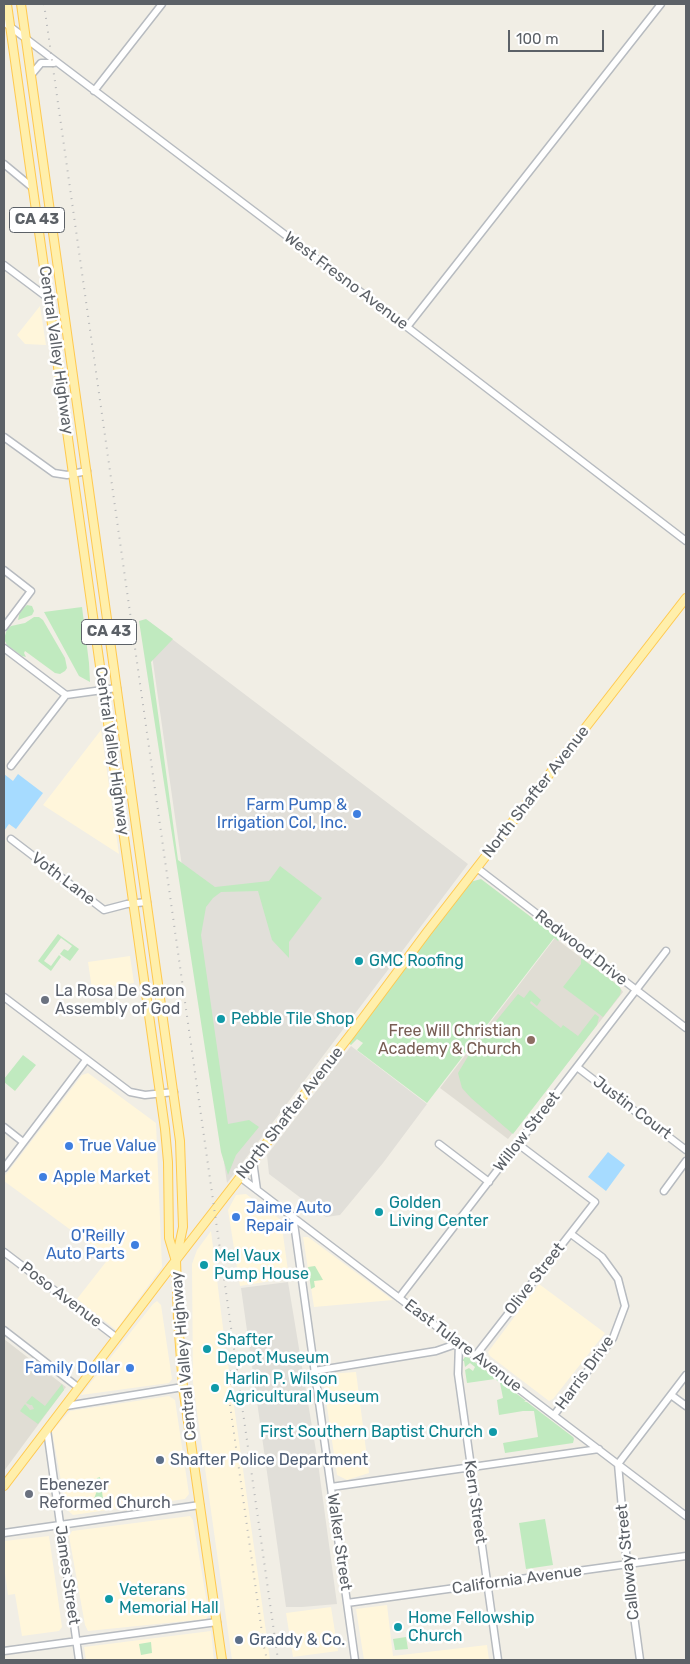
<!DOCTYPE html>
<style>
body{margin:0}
#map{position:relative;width:690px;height:1664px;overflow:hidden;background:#f1eee5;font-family:Rubik,sans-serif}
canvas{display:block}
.frame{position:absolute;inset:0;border:5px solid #5c6167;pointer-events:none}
.scale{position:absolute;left:508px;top:30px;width:96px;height:22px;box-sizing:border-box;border:2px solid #5c6167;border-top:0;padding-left:6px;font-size:15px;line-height:18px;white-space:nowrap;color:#5c6167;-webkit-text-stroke:4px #fff;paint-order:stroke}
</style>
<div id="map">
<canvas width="690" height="1664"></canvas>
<div class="frame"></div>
<div class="scale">100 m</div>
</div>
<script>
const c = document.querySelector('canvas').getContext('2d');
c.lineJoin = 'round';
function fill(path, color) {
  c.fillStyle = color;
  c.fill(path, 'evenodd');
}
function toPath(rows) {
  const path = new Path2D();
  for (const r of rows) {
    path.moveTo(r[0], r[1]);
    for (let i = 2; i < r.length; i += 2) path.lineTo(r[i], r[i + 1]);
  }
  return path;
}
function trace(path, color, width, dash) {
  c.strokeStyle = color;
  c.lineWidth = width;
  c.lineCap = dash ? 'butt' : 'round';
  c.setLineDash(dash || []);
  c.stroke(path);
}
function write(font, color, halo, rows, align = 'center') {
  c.font = font + ' Rubik,sans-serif';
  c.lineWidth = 5;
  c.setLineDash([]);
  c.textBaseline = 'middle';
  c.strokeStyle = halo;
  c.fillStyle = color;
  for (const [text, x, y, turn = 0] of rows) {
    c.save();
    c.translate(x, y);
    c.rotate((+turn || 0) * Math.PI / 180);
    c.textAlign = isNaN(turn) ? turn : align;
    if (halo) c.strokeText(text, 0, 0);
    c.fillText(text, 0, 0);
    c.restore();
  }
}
fill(toPath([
 [40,306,46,345,25,344,17,335],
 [101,730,119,854,43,805],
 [130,956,134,983,92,989,88,962],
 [88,1073,156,1123,162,1267,116,1330,77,1299,109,1258,4,1181,4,1177,82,1075],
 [246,1194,281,1220,289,1278,240,1286,228,1210,236,1195],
 [211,1231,223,1328,270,1660,232,1660,193,1383,192,1264,197,1250],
 [303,1237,308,1237,393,1300,314,1307],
 [539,1284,605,1333,553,1399,549,1401,490,1356,488,1352],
 [157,1301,161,1305,172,1379,169,1383,81,1395,153,1304],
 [356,1372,369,1473,347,1480,337,1475,323,1379,327,1374],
 [169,1396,175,1400,189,1494,185,1499,73,1515,66,1509,52,1431,70,1411],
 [190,1516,193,1520,209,1615,206,1619,88,1631,85,1625,69,1536,72,1531],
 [49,1536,62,1627,59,1631,22,1636,15,1594,8,1595,4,1566,4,1541],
 [387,1605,393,1656,487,1645,489,1660,364,1660,356,1609],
 [331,1607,338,1651,293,1657,286,1613],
 [211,1631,214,1660,86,1660,84,1647]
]), '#fff6db');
fill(toPath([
 [147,620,468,864,227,1183],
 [351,1046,427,1104,383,1163,340,1215,326,1217,269,1174,267,1155],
 [288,1282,318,1463,337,1604,302,1607,286,1607,241,1288]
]), '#e1dfd9');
fill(toPath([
 [555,938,619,986,623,992,508,1139,440,1088],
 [4,1339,66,1387,4,1471]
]), '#e0ddd4');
fill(toPath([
 [27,605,32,606,34,611,32,615,18,620,20,611],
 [82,607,89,663,90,682,79,676,44,612],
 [34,617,39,617,43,620,65,658,67,668,65,671,60,674,55,673,25,651,24,653,26,657,22,656,7,645,4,639,7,629,11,626,25,623],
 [146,619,173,639,151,662,178,860,215,887,269,881,280,866,322,898,289,942,289,958,272,940,258,891,221,892,213,898,206,907,201,935,228,1124,249,1120,259,1127,236,1155,228,1175,221,1152,139,621],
 [481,879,560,939,558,941,554,938,427,1103,357,1050,363,1043,357,1039,351,1045,348,1043,470,882],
 [58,934,79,949,70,961,60,954,64,949,68,951,72,946,61,938,44,961,51,966,59,955,61,957,51,971,38,961],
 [581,958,619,986,621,990,620,995,603,1017,563,987,581,964],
 [530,990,541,1000,537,1006,531,1001,530,1003,561,1028,563,1025,578,1036,595,1014,599,1017,597,1025,513,1134,471,1098,462,1088,458,1073,470,1053,518,994,524,998],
 [23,1055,36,1065,15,1091,4,1082,4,1079],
 [315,1266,323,1280,314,1281,315,1287,311,1289,308,1267],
 [465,1357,468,1357,517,1394,526,1401,524,1402,527,1402,573,1437,574,1439,573,1443,505,1453,503,1443,538,1437,534,1411,523,1411,499,1415,497,1400,503,1398,500,1383,495,1379,467,1383,465,1370,469,1368,473,1371,475,1367,470,1363,465,1367,464,1361,462,1361],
 [62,1384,64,1390,38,1424,20,1411,25,1404,30,1410,34,1409,32,1405,30,1405,26,1403,32,1396,45,1406],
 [100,1477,104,1506,82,1509,82,1506,92,1504,98,1488,95,1484,97,1478],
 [545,1519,553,1565,526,1569,519,1523],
 [406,1637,408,1649,395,1650,393,1639],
 [151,1642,152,1653,141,1655,139,1644]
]), '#c0eabf');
fill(toPath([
 [4,774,13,781,18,774,43,793,16,829,9,824,4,831],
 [608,1152,625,1165,606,1191,588,1177]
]), '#a6dbff');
const minor = toPath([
 [4,22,407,327,686,541],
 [31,75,41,63,54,63],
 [94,91,162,4],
 [4,164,33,188],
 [4,265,48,298],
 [407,327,661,4],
 [4,437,54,473,67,475,87,471],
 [4,570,31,591,4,627],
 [4,648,66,695,117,688],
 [11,766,66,695],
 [11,839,104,910,127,904,147,902],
 [477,868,686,1028],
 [4,997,130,1092,145,1095,174,1092],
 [577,1067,686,1150],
 [4,1127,23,1142],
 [439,1144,489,1182],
 [253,1161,257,1190],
 [4,1168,86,1060],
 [240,1177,686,1516],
 [664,1191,686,1161],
 [293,1216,355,1660],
 [4,1252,117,1338],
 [399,1298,666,951],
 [4,1330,79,1388],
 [476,1355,595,1202,518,1144],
 [314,1371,436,1351,459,1343,458,1374,498,1660],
 [671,1395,686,1406],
 [66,1406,183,1387],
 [554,1415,613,1338,625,1306,618,1279,602,1257,571,1234],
 [47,1430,79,1660],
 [331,1487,599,1449],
 [4,1533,200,1505],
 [347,1603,686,1556],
 [4,1651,217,1622],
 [640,1660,627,1564,618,1464,686,1375]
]);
const major = toPath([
 [7,4,165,1129,168,1162,169,1238,175,1258],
 [21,4,180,1141,183,1227,176,1260,178,1320,183,1387,222,1660],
 [4,1486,176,1260,351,1034,427,932,686,598]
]);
trace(minor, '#b7bbc0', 9);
trace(major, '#ffc94f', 10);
trace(minor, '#fff', 6);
trace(major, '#ffefab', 8);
trace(toPath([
 [44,4,278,1660],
 [229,1356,230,1405,264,1647,267,1660]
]), '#b6b7b8', 2, [1, 6]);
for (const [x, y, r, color] of [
 [357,814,5,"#3f7fe0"],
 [359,961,5,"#0f9aa8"],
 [45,1000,5,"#6b7280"],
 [221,1019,5,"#0f9aa8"],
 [531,1040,5,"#8d6e63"],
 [69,1146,5,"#3f7fe0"],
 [43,1177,5,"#3f7fe0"],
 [379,1212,5,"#0f9aa8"],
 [236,1217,5,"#3f7fe0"],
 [135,1245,5,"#3f7fe0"],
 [204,1265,5,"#0f9aa8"],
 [207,1349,5,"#0f9aa8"],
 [130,1368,5,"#3f7fe0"],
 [215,1388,5,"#0f9aa8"],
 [493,1432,5,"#0f9aa8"],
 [160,1460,5,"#5c6f8a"],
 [29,1494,5,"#6b7280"],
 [109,1599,5,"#0f9aa8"],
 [398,1627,5,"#0f9aa8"],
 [239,1640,5,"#5c6f8a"]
]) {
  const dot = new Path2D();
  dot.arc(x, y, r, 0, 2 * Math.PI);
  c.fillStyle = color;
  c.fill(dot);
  trace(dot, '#fff', 2);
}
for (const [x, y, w] of [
 [37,220,55],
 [109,632,55]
]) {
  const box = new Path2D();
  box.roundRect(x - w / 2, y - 12.5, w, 25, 4);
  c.fillStyle = '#fff';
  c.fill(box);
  trace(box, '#5c6167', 1);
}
write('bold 15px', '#5c6167', null, [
 ["CA 43",37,220],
 ["CA 43",109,632]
]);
write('16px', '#5c6167', '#fff', [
 ["West Fresno Avenue",346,281,37],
 ["Central Valley Highway",56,350,82],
 ["Central Valley Highway",112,751,82],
 ["North Shafter Avenue",536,792,-52],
 ["Voth Lane",63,879,37],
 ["Redwood Drive",581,948,38],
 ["Justin Court",632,1108,37],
 ["North Shafter Avenue",290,1113,-52],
 ["Willow Street",527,1132,-52],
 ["Olive Street",535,1279,-52],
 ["Poso Avenue",61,1295,37],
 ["East Tulare Avenue",463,1346,37],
 ["Central Valley Highway",184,1356,-95],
 ["Harris Drive",585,1373,-54],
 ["Kern Street",475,1502,82],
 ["Walker Street",339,1542,82],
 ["Calloway Street",628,1562,-96],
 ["James Street",67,1575,82],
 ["California Avenue",517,1580,-8]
]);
write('16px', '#366cbe', '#fff', [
 ["Farm Pump &",347,805],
 ["Irrigation Col, Inc.",347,823],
 ["True Value",79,1146,"left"],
 ["Apple Market",53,1177,"left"],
 ["Jaime Auto",246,1208,"left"],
 ["Repair",246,1226,"left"],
 ["O'Reilly",125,1236],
 ["Auto Parts",125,1254],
 ["Family Dollar",120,1368]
], 'right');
write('16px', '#0d838f', '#fff', [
 ["GMC Roofing",369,961],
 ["Pebble Tile Shop",231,1019],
 ["Golden",389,1203],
 ["Living Center",389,1221],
 ["Mel Vaux",214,1256],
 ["Pump House",214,1274],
 ["Shafter",217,1340],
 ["Depot Museum",217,1358],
 ["Harlin P. Wilson",225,1379],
 ["Agricultural Museum",225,1397],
 ["First Southern Baptist Church",483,1432,"right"],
 ["Veterans",119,1590],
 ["Memorial Hall",119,1608],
 ["Home Fellowship",408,1618],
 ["Church",408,1636]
], 'left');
write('16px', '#5b616d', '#fff', [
 ["La Rosa De Saron",55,991],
 ["Assembly of God",55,1009],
 ["Ebenezer",39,1485],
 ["Reformed Church",39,1503]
], 'left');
write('16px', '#785e54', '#fff', [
 ["Free Will Christian",521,1031],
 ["Academy & Church",521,1049]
], 'right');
write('16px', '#4e5e75', '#fff', [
 ["Shafter Police Department",170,1460],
 ["Graddy & Co.",249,1640]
], 'left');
</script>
